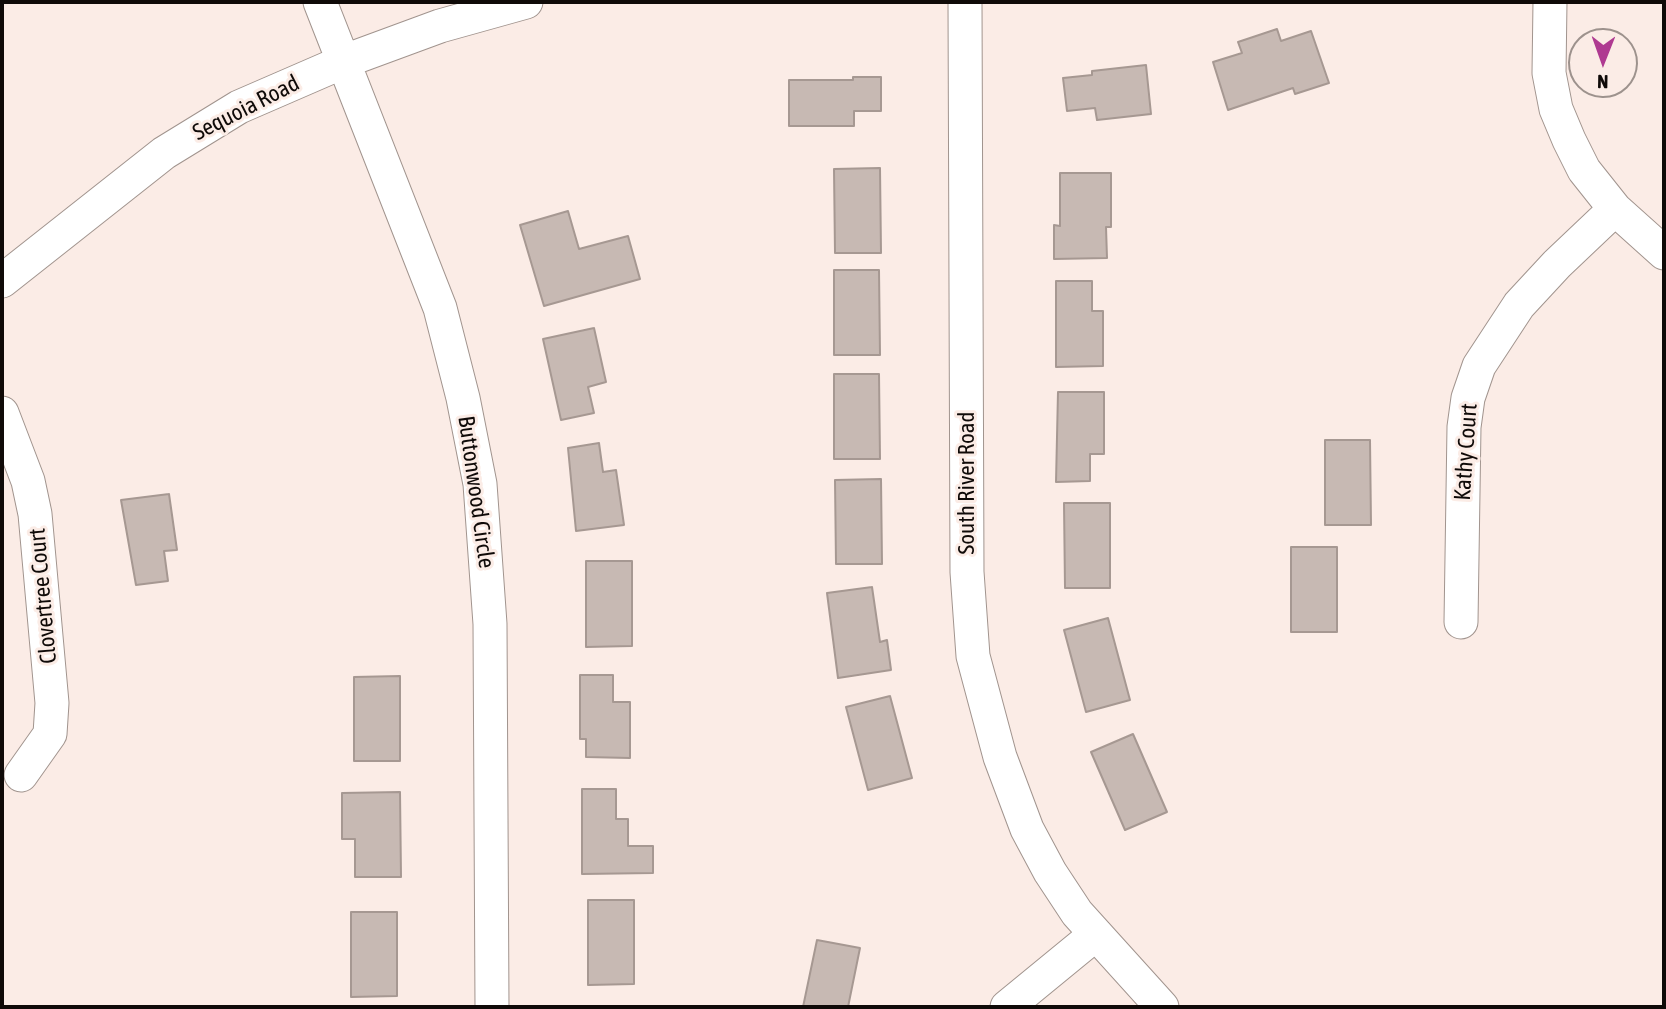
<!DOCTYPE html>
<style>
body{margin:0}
#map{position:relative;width:1666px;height:1009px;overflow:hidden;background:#fbece6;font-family:"Asap Condensed",sans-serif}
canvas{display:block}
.frame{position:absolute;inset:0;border:4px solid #0f0a08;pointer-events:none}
.north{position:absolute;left:1568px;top:28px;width:70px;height:70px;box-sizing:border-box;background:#fbece6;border:2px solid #9d928d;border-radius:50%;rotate:181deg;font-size:19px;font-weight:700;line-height:28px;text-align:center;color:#0f0a08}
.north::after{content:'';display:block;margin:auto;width:24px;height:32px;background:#af3a91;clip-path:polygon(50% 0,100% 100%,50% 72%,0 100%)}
</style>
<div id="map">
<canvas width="1666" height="1009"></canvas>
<div class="frame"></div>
<div class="north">N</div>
</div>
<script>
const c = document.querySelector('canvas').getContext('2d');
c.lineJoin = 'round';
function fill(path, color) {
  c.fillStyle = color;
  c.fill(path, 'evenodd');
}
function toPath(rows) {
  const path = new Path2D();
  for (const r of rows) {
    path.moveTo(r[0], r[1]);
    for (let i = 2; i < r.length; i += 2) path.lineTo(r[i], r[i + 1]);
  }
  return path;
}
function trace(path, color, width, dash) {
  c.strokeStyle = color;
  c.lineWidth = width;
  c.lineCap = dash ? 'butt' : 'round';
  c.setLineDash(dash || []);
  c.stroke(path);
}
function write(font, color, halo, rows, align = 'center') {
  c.font = font + ' "Asap Condensed",sans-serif';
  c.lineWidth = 6;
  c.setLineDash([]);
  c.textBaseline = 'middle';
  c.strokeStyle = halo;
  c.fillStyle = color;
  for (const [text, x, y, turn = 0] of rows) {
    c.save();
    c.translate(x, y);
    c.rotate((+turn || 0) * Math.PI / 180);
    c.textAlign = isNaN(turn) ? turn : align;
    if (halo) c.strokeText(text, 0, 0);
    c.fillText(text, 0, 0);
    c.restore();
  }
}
const building = toPath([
 [1277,29,1281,41,1311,31,1329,83,1295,94,1293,88,1228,110,1213,62,1242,53,1238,42,1277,29],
 [1146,65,1151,114,1097,120,1095,108,1067,111,1063,78,1092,75,1092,71,1146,65],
 [853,77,881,77,881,111,854,111,854,126,789,126,789,80,853,80,853,77],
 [880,168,881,253,835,253,834,169,880,168],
 [1060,173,1111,173,1111,227,1106,227,1107,258,1054,259,1054,225,1060,226,1060,173],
 [568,211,579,249,628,236,640,279,544,306,520,225,568,211],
 [834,270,879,270,880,355,834,355,834,270],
 [1056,281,1092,281,1092,311,1103,311,1103,366,1056,367,1056,281],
 [594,328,606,382,588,387,594,413,561,420,543,339,594,328],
 [834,374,879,374,880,459,834,459,834,374],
 [1058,392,1104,392,1104,454,1090,454,1090,481,1056,482,1058,392],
 [1325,440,1370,440,1371,525,1325,525,1325,440],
 [599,443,603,472,616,470,624,525,576,531,568,448,599,443],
 [881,479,882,564,836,564,835,480,881,479],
 [169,494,177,550,164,551,168,581,136,585,121,500,169,494],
 [1064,503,1110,503,1110,588,1065,588,1064,503],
 [1291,547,1337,547,1337,632,1291,632,1291,547],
 [586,561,632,561,632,646,586,647,586,561],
 [872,587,880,642,887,640,891,670,838,678,827,593,872,587],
 [1108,618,1130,700,1086,712,1064,630,1108,618],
 [580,675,613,675,613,702,630,702,630,758,586,757,586,739,580,739,580,675],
 [400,676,400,761,354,761,354,677,400,676],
 [890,696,912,778,868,790,846,707,890,696],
 [1133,734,1167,812,1125,830,1091,752,1133,734],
 [582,789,616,789,616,819,628,819,628,846,653,846,653,873,582,874,582,789],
 [400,792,401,877,355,877,355,839,342,839,342,793,400,792],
 [588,900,634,900,634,984,588,985,588,900],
 [351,912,397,912,397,996,351,997,351,912],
 [817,940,860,948,848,1007,803,1007,817,940]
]);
fill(building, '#c7b9b3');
trace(building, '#a69892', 2);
const minor = toPath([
 [320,2,440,308,463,398,480,484,490,624,492,1007],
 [965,2,967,572,973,656,1000,757,1027,829,1050,872,1077,913,1162,1007],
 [1550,2,1549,73,1556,109,1569,140,1584,170,1615,209,1664,253],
 [2,281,164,153,239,107,345,61,440,26,526,2],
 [2,413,28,481,35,514,52,703,50,734,21,775],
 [1461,622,1464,427,1468,398,1479,366,1519,305,1557,264,1615,209],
 [1007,1007,1096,934]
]);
trace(minor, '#a1948e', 35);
trace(minor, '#fff', 33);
write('23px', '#0f0a08', '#fbece6', [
 ["Sequoia Road",246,108,-27],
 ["Kathy Court",1466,452,-86],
 ["South River Road",967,483,-90],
 ["Buttonwood Circle",476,492,82],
 ["Clovertree Court",43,596,-95]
]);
</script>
